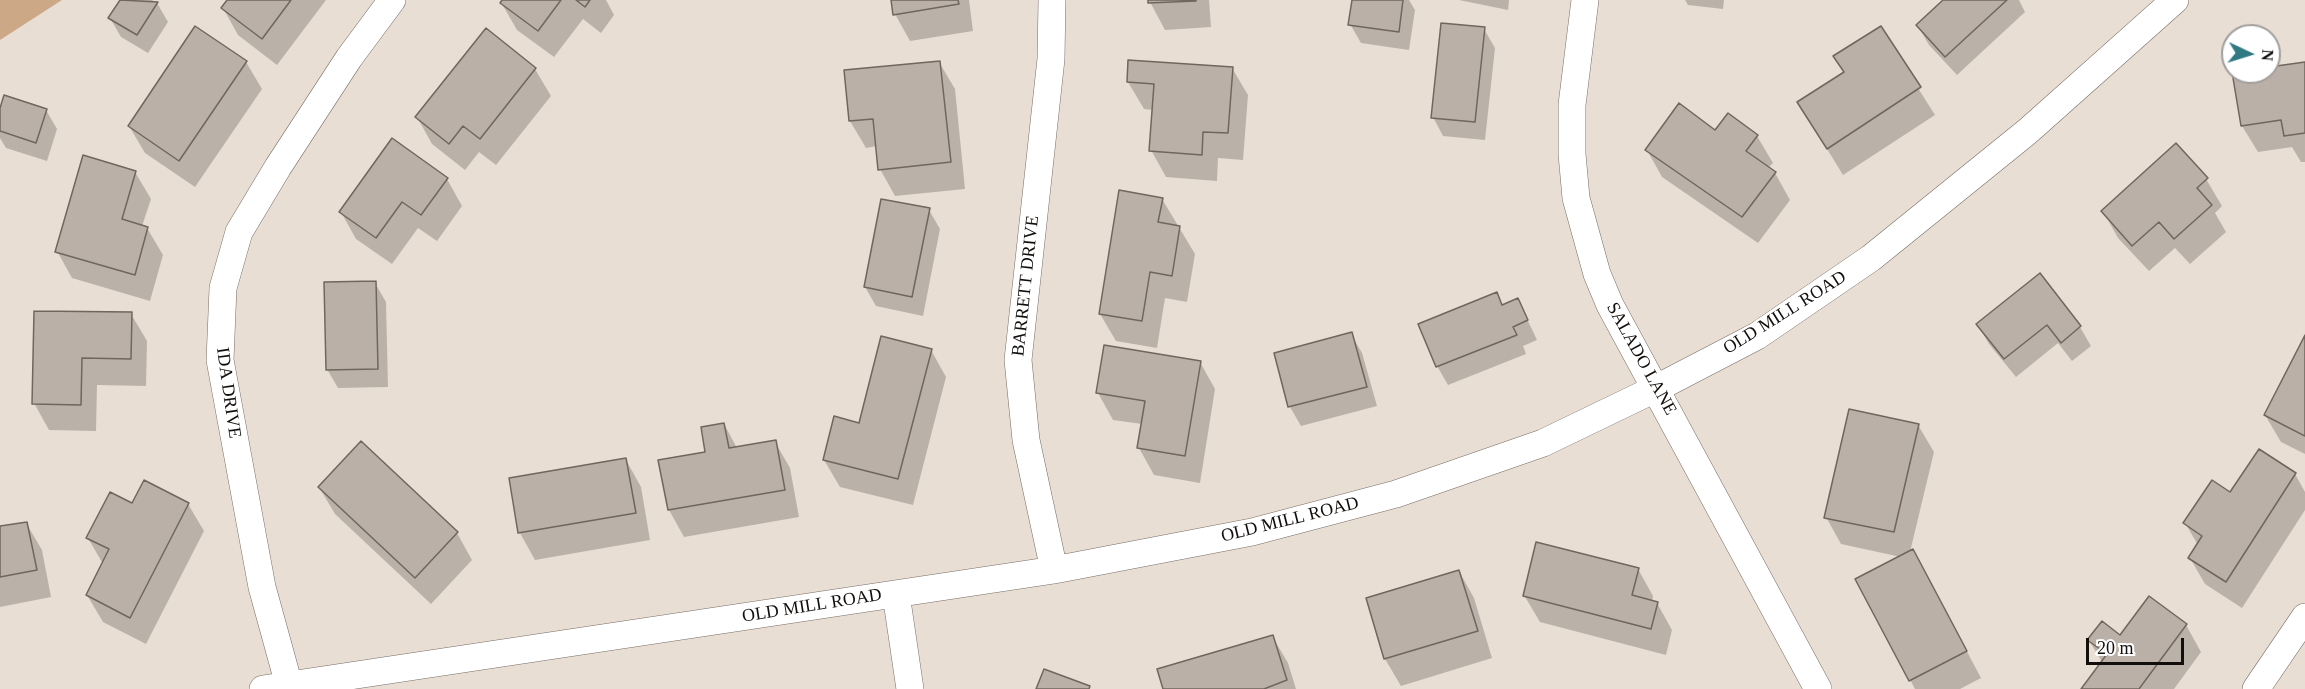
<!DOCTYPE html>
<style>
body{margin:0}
#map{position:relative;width:2305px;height:689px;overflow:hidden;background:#e9ded4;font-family:Georgia,serif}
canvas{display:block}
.north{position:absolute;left:2221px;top:24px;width:60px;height:60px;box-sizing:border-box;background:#fff;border:2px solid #a09f9d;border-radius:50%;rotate:94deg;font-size:16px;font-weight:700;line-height:24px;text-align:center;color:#110e0b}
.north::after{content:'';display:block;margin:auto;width:21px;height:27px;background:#327a83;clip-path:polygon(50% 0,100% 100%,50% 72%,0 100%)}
.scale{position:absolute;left:2086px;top:638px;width:98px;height:27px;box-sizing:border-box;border:3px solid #110e0b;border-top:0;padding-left:8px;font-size:18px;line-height:21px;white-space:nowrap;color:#110e0b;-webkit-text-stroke:4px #fff;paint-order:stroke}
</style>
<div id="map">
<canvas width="2305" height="689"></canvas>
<div class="north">N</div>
<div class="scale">20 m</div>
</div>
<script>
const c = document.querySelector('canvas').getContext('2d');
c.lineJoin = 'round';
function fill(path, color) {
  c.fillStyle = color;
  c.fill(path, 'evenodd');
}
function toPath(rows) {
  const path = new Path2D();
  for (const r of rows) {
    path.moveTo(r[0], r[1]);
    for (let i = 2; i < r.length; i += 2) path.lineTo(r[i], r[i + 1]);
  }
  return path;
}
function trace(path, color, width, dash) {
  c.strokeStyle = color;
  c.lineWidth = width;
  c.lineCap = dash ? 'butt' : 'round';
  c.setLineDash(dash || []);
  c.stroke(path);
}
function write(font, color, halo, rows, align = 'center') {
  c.font = font + ' Georgia,serif';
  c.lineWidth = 4.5;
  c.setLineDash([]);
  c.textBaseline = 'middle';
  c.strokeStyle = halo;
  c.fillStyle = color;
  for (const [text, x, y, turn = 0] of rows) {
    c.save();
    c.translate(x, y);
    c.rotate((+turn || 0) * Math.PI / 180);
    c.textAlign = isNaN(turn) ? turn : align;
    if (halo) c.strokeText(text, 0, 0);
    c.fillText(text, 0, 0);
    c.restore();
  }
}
fill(toPath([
 [0,0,62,0,0,40]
]), '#cca887');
fill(toPath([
 [122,0,152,0,157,3,168,22,148,53,121,37,110,18],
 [229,0,326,0,277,65,238,35,223,8],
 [504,0,606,0,614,15,601,33,583,19,554,57,517,30,502,4],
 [892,0,969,0,973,31,910,41,895,14],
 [1149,0,1209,0,1211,27,1165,30],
 [1353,0,1409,0,1415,10,1409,50,1361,43,1350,24],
 [1459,0,1509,0,1508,10],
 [1685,0,1724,0,1723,9,1688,5],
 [1946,0,2019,0,2025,12,1957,75,1929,45,1918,26],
 [1880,28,1935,115,1843,175,1799,103,1844,73,1835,57],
 [1484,29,1495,48,1485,140,1443,136,1433,117],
 [486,30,535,69,551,96,496,165,479,152,465,170,432,144,417,117],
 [246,62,262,89,195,187,145,153,129,126],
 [939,62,955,89,965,189,895,196,880,169,877,146,866,148,850,121],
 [2305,63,2305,162,2301,162,2292,147,2258,152,2242,126,2246,72,2269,72,2269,69],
 [1232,68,1248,95,1243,160,1218,158,1217,181,1166,177,1151,150,1154,110,1144,109,1128,82],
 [46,110,57,129,47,161,6,148,0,138,0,113],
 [1715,132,1757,136,1773,163,1768,168,1775,173,1790,200,1758,243,1662,177,1647,150],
 [135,172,151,199,142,226,147,228,163,255,150,301,72,278,57,251],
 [447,179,462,206,437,241,418,228,392,264,356,239,341,212],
 [2206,179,2222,206,2215,213,2226,232,2190,264,2175,248,2149,271,2118,238,2103,211],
 [1162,199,1195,254,1187,302,1165,298,1157,348,1116,341,1100,314],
 [929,210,940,229,923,316,876,306,865,287],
 [2040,275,2080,327,2091,346,2072,361,2058,343,2016,377,1989,344,1978,325],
 [375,283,386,302,388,387,338,388,327,369],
 [1496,294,1503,306,1518,300,1537,340,1523,346,1526,354,1448,385,1437,366],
 [36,312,131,314,147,341,146,386,97,385,96,431,49,430,34,403],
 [1351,334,1362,353,1377,406,1301,426,1290,407,1276,354],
 [2305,338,2305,454,2281,442,2265,415],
 [931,350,946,377,913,505,840,487,824,460],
 [1200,362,1215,389,1200,483,1154,475,1139,448,1142,424,1113,420,1098,393],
 [724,424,737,448,775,442,790,468,799,517,684,537,669,510],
 [1918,425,1934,452,1910,552,1913,551,1928,578,1981,678,1960,689,1915,689,1857,580,1901,557,1841,544,1826,517],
 [626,460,641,487,650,540,535,560,520,533],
 [2295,474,2305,492,2305,510,2242,608,2205,584,2190,558,2198,545,2185,523,2231,494],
 [319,487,457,533,472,560,431,604,335,514],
 [188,504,204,531,146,644,103,622,87,595,103,564,88,538,133,505],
 [26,523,42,550,51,597,0,607,0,528],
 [1638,569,1653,596,1652,602,1657,603,1672,630,1666,655,1540,622,1524,595],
 [1459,571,1474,598,1492,658,1401,686,1385,659,1368,599],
 [2186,625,2201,652,2174,689,2083,689,2102,662,2089,640],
 [1272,636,1288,663,1296,689,1164,689]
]), '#0003');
const building = toPath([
 [120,0,158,2,137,35,108,18,120,0],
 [227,0,291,0,262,39,221,8,227,0],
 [502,0,561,0,538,31,500,3,502,0],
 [576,0,590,0,585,7,576,0],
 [891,0,958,0,959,4,893,15,891,0],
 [1148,0,1196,0,1196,1,1148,3,1148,0],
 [1352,0,1403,0,1399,32,1348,25,1352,0],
 [1943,0,2007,0,1945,57,1916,25,1943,0],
 [1441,23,1485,27,1475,122,1431,118,1441,23],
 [195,26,247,61,179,161,128,126,195,26],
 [1881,26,1921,87,1827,149,1797,102,1844,72,1833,56,1881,26],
 [486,28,536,68,480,139,463,126,449,144,415,117,486,28],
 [1128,60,1233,67,1228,133,1203,132,1202,155,1149,151,1154,84,1127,82,1128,60],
 [940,61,951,162,878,170,873,119,849,121,844,70,940,61],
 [2305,62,2305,133,2284,136,2281,120,2241,126,2232,72,2269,72,2269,67,2305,62],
 [4,95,47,109,36,143,0,131,0,108,4,95],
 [1679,103,1715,130,1728,113,1758,135,1746,151,1776,172,1742,217,1645,150,1679,103],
 [392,138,448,178,421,215,402,202,376,238,339,212,392,138],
 [2176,143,2208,178,2197,188,2212,205,2174,239,2159,222,2132,246,2101,211,2176,143],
 [83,155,136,171,122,219,148,227,135,275,55,252,83,155],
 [1119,190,1163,198,1158,222,1180,226,1172,276,1150,272,1142,321,1099,314,1119,190],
 [881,199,930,208,912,297,864,287,881,199],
 [2040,273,2081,326,2061,343,2047,325,2004,359,1976,324,2040,273],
 [376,281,378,369,326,370,324,282,376,281],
 [1497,292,1502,305,1518,298,1528,320,1513,327,1517,335,1436,367,1418,324,1497,292],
 [34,311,132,312,131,359,82,358,81,405,32,404,34,311],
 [1352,332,1367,387,1288,407,1274,353,1352,332],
 [2305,335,2305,436,2264,415,2305,335],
 [881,336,932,349,898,479,823,460,834,416,859,423,881,336],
 [1104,345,1201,361,1185,456,1137,448,1145,401,1096,393,1104,345],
 [1849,409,1919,424,1894,532,1824,518,1849,409],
 [724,423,729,448,776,440,785,490,668,510,658,460,705,452,701,427,724,423],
 [361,441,458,532,415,578,318,487,361,441],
 [2259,449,2296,473,2226,582,2188,558,2202,536,2183,523,2212,480,2230,492,2259,449],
 [626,458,636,513,518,533,509,478,626,458],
 [144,480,189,503,130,618,86,595,109,549,86,538,110,492,132,503,144,480],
 [27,522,37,570,0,577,0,526,27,522],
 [1536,542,1639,568,1632,595,1658,602,1651,629,1523,596,1536,542],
 [1913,549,1967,651,1909,681,1855,579,1913,549],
 [1459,570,1478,631,1384,659,1366,598,1459,570],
 [2149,596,2187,624,2139,689,2081,689,2107,654,2087,640,2102,621,2120,635,2149,596],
 [1273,635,1287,680,1264,689,1163,689,1157,669,1273,635],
 [1044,669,1090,686,1089,689,1036,689,1044,669]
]);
fill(building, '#bbb0a7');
trace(building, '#6f665d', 1.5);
const minor = toPath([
 [1052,0,1051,59,1018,360,1026,440,1054,570],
 [1585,0,1572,105,1572,154,1576,198,1597,274,1610,305,1818,689],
 [896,594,910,689],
 [289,685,262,587,220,360,223,288,239,232,278,167,349,58,392,0],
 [263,689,1054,570,1252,532,1396,494,1543,443,1657,388,1757,336,1871,258,2028,131,2175,0],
 [2256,689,2305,617]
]);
trace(minor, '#776d65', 28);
trace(minor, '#fff', 27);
write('18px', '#110e0b', '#fff', [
 ["BARRETT DRIVE",1026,286,-84],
 ["OLD MILL ROAD",1785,313,-32],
 ["SALADO LANE",1641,359,61],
 ["IDA DRIVE",228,393,82],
 ["OLD MILL ROAD",1290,520,-14],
 ["OLD MILL ROAD",812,606,-9]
]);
</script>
